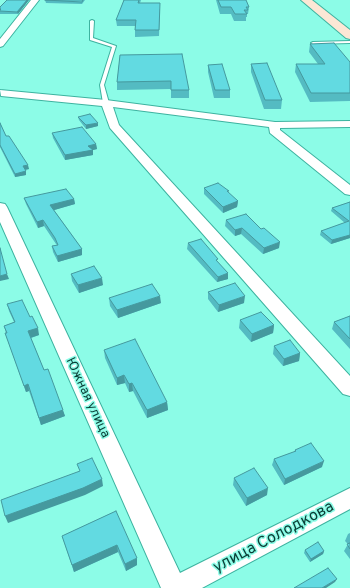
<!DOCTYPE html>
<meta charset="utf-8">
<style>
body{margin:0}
canvas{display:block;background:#8cfce7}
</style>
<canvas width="350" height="588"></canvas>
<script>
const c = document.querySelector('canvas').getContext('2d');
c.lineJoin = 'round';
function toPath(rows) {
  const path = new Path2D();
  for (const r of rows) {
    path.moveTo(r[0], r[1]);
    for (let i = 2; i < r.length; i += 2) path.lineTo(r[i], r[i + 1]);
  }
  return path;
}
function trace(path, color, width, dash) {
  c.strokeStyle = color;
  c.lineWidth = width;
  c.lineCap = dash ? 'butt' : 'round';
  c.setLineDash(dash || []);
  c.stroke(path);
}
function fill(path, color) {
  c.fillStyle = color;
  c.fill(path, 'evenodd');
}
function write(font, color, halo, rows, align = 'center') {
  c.font = font + ' Overpass,sans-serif';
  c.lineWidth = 3;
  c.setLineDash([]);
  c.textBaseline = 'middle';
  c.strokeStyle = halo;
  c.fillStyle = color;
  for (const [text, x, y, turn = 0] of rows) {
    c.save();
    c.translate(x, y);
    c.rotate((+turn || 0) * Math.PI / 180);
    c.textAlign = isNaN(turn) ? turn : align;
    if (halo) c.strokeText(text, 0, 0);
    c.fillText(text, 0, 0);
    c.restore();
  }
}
const lane = toPath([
 [92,20,94,21,93,38,116,46,104,85,109,103,106,105,103,103,100,85,112,47,90,40,90,21,92,20],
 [350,41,350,43,313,44,311,43,313,42,350,41]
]);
const street = toPath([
 [31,0,39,0,3,46,0,47,0,39,31,0],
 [0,90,106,100,275,122,350,121,350,127,280,128,280,130,350,185,350,195,345,194,270,133,269,127,113,107,119,125,350,376,350,396,343,394,110,128,102,106,1,96,0,90],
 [0,203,5,204,7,207,180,573,350,488,350,509,202,588,161,588,0,222,0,203]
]);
const secondary = toPath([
 [301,0,312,0,350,30,350,39,346,38,301,0]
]);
trace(lane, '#3db3a0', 2);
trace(street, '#3db3a0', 2);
trace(secondary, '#3db3a0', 2);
fill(lane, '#fff');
fill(street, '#fff');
fill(secondary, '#fce7d5');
fill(toPath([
 [29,0,18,14,0,14,0,7],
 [45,0,85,0,82,4,46,3],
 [124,0,141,0,140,3,160,9,159,36,135,37,135,26,117,26,116,20],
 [216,0,246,0,249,7,248,14,247,14,247,17,246,17,246,21,234,21,231,14,220,14],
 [310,44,350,62,350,101,310,102,295,72,296,64,318,64,309,52],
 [120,55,189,90,189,98,171,98,171,89,117,90,117,82],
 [251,64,282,100,281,109,264,109,251,72],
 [208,65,230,90,230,98,214,98,208,72],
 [78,117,98,126,86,129,79,120],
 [0,123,6,136,29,169,25,170,26,175,15,177,0,147],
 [52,133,96,144,97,149,93,150,93,155,65,160,53,138],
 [204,188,238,201,237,207,223,213,204,194],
 [24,198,74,199,75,204,54,210,82,249,82,255,58,262,53,252,52,246,57,245,56,244,44,226,38,228,26,204],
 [350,202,350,238,331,244,320,235,321,231,345,223,331,211,332,208],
 [226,220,279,248,263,254,241,234,235,236,225,226],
 [188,243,218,263,228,279,217,282,187,249],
 [71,274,103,285,79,293,72,281],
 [208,292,244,303,218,312,208,299],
 [109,298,161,303,118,318,110,306],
 [7,304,30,317,39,335,31,338,44,370,65,416,41,425,29,391,26,392,5,333,6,333,4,326,14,322,9,311],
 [350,316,350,349,332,329,334,322],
 [240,320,274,325,273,333,251,342,239,328],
 [274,346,300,353,299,361,283,366,273,354],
 [104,350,167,402,168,410,147,418,133,391,129,392,125,383,117,385,105,358],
 [295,450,322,467,284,485,272,465,274,459,294,452],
 [234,478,267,495,246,506,233,485],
 [116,511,137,565,126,571,118,552,74,572,62,536],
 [350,533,350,559,344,551,348,544,345,541,348,534],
 [305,550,324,551,323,554,310,562,304,553]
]), '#54bbc2');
fill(toPath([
 [27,0,29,0,18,14,17,12],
 [98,123,98,126,86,129,86,125],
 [96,144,97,149,93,150,93,155,65,160,65,155,88,146],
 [28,165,29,169,24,170,23,166],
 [26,171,26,175,15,177,15,174],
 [74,199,75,204,51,211,50,205],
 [238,201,237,207,223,213,223,207],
 [43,220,44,226,38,228,37,222],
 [242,228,241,234,235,236,235,230],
 [350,235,350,238,331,244,332,240],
 [280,242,279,248,263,254,264,248],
 [82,249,82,255,58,262,57,256],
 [228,273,228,279,217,282,218,277],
 [7,274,9,279,0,281,0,276],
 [102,278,103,285,79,293,78,285],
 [160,296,161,303,118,318,117,310],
 [245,296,244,303,218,312,219,305],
 [274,325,273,333,251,342,252,334],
 [38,328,39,335,30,338,28,331],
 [300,353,299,361,283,366,284,359],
 [124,375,125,383,117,385,117,378],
 [132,383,133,391,129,392,129,384],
 [28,384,29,391,26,392,24,386],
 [167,402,168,410,147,418,147,410],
 [63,410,65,416,41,425,39,418],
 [324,461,322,467,284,485,285,479],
 [102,479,103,486,85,495,8,523,5,516],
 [268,488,267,495,246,506,247,498],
 [117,545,118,552,74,572,72,565],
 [324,551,323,554,310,562,311,559],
 [137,558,137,565,126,571,125,564],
 [337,579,335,582,326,588,322,588]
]), '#45999e');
const building = toPath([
 [7,0,27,0,17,12,0,11,0,10,1,9,0,9,0,7,7,0],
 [45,0,83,0,82,2,45,0],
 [124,0,139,0,138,3,160,3,159,30,135,30,136,20,116,20,124,0],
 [218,0,246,0,249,7,246,7,248,10,244,10,247,14,235,14,231,7,221,7,218,0],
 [334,43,350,62,350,93,311,93,296,64,325,64,310,44,334,43],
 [182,54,189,90,171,90,171,81,117,82,120,55,182,54],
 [267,63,282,100,265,100,251,64,267,63],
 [222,64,230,90,215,90,208,65,222,64],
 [90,114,98,123,86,125,78,117,90,114],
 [0,123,6,136,9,136,28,165,23,166,26,171,15,174,0,145,0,123],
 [82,127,96,144,88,146,93,150,65,155,52,133,82,127],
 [218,183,229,191,227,191,238,201,223,207,204,188,218,183],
 [66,189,74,199,50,205,82,249,57,256,52,246,58,245,55,238,43,220,37,222,24,198,66,189],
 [350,202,350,235,332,240,321,231,349,221,332,208,350,202],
 [246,214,261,229,264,228,280,242,264,248,242,228,235,230,226,220,246,214],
 [201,239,218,259,216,260,228,273,218,277,188,243,201,239],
 [0,248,7,274,0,276,0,248],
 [94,266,102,278,78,285,71,274,94,266],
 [235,283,245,296,219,305,208,292,235,283],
 [152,284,160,296,117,310,109,298,152,284],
 [22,300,30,317,32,316,38,328,28,331,44,370,48,369,63,410,39,418,28,384,24,386,5,333,7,333,4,326,15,322,7,304,22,300],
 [261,312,274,325,252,334,240,320,261,312],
 [350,316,350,339,334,322,350,316],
 [135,339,167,402,147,410,132,383,129,384,124,375,117,378,104,350,135,339],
 [290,340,300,353,284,359,274,346,290,340],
 [311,443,324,461,285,479,274,459,296,451,295,450,311,443],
 [92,458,102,479,83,488,5,516,1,500,80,471,77,464,92,458],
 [254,468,268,488,247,498,234,478,254,468],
 [116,511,137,558,125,564,117,545,72,565,62,536,116,511],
 [318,542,324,551,311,559,305,550,318,542],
 [350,543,350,549,347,544,350,543],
 [328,568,337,579,322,588,294,588,328,568]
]);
fill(building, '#62dae1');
trace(building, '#45999e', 1);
write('13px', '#0a3e36', '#8cfce7', [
 ["Южная улица",87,398,65]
]);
write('16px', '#0a3e36', '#8cfce7', [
 ["улица Солодкова",274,538,-28]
]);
</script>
